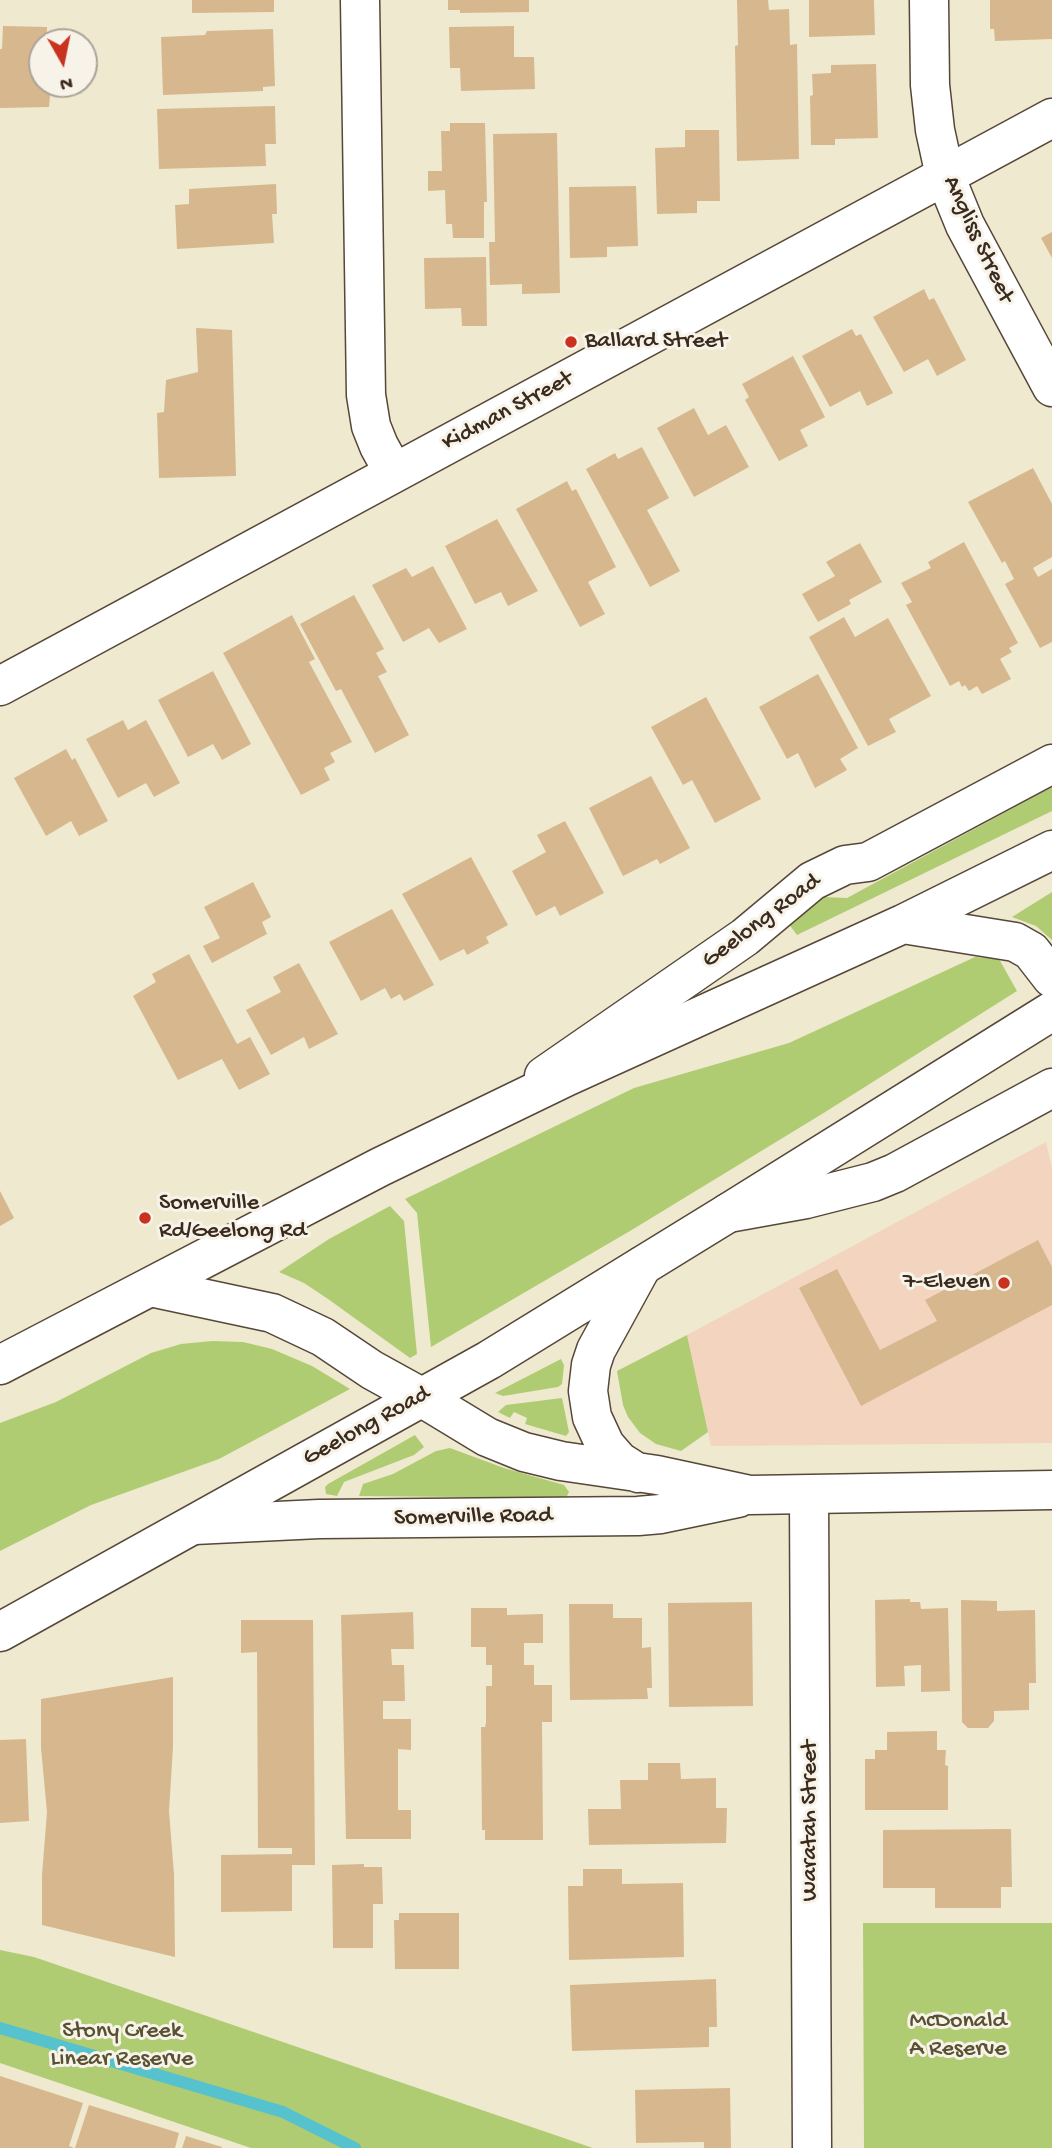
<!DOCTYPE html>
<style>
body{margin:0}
#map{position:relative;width:1052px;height:2148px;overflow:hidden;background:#efe9d0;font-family:"Gochi Hand",sans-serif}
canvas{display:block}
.north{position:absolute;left:28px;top:28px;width:70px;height:70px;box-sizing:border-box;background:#f7f3e8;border:2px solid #aca397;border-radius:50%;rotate:171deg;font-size:19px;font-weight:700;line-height:28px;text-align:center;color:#3b2a1e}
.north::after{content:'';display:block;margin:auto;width:24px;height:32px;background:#c8321e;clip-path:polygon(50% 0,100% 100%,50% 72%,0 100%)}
</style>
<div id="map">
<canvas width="1052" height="2148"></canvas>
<div class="north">N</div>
</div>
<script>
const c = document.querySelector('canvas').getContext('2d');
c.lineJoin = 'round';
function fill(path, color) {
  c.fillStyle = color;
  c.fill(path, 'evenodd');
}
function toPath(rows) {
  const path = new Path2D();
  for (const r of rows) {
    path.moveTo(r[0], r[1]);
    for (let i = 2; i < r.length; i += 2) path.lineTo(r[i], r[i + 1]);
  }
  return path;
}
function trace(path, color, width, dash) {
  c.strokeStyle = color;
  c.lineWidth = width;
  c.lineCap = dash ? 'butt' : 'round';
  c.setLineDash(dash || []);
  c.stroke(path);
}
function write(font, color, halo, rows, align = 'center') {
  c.font = font + ' "Gochi Hand",sans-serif';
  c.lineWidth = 6;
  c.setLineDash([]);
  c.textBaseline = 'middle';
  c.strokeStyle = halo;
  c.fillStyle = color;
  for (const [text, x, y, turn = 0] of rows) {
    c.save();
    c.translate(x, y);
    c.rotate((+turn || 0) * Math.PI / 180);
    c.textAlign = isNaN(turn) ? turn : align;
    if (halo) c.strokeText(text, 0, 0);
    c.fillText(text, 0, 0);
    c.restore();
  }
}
fill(toPath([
 [1046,1142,1052,1168,1052,1443,711,1446,687,1335]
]), '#f3d4bf');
fill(toPath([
 [1052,787,1052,811,797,935,785,919,823,897,847,898],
 [1052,892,1052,940,1036,926,1012,917],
 [975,957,999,959,1017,991,822,1114,630,1231,431,1347,417,1213,405,1199,634,1088,789,1043],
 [390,1206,404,1221,417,1354,410,1358,328,1299,304,1283,279,1272,329,1239],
 [687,1335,708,1432,681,1451,656,1444,640,1433,628,1417,623,1405,617,1371],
 [212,1341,243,1342,272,1349,312,1366,350,1389,219,1459,91,1505,0,1551,0,1423,56,1402,151,1353,181,1344],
 [561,1359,564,1365,562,1384,558,1387,503,1396,495,1393],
 [562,1398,569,1432,566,1436,525,1424,527,1418,514,1412,510,1418,498,1412,506,1405],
 [415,1435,424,1447,414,1455,344,1482,337,1496,326,1494,325,1487,328,1484],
 [450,1448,504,1468,564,1485,569,1492,566,1498,359,1496,363,1484,393,1474,436,1451],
 [863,1923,1052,1923,1052,2148,864,2148],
 [0,1950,34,1957,593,2148,251,2148,0,2063]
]), '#b0cc72');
trace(toPath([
 [0,2028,283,2112,355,2148]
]), '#55c2cd', 12);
fill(toPath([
 [192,0,274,0,274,12,192,13],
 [448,0,529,0,529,12,460,13,460,10,448,10],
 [737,0,768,0,769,10,789,9,790,45,797,44,799,159,737,161,735,46,738,45],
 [809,0,874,0,875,35,809,37],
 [990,0,1052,0,1052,39,995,41,994,29,990,29],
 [3,26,47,27,47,42,42,42,42,84,51,84,49,107,0,108,0,49,2,49],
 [514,26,514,57,534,57,535,89,461,91,460,68,450,68,449,27],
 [273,29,275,86,263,87,263,91,163,95,161,37,205,35,207,31],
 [876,64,878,138,835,139,835,145,811,145,810,96,813,95,812,74,831,73,831,65],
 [275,106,276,144,265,144,266,166,159,169,157,109],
 [450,123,485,123,487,202,484,202,484,238,453,238,452,224,446,224,445,190,428,191,428,171,442,171,441,131,450,131],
 [685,130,719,130,720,201,697,201,697,213,657,214,655,148,685,147],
 [557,133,560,293,522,294,522,284,490,285,489,242,495,242,493,134],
 [276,184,277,214,272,214,274,243,177,249,175,205,189,204,189,189],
 [636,186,638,246,607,247,607,257,570,258,569,187],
 [1052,232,1052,258,1041,238],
 [486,257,487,326,462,326,461,308,425,309,424,258],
 [924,289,929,300,934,298,966,360,937,376,928,359,904,372,873,317],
 [196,328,232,330,236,476,159,478,157,413,164,412,166,380,198,372],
 [852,329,856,336,861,334,893,393,867,406,860,391,830,407,802,356],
 [793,356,825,417,800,430,808,446,779,461,745,400,749,397,742,384],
 [694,408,708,435,726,425,749,467,694,497,657,428],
 [642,447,669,498,647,510,680,571,650,587,586,469,615,453,618,459],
 [1033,468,1052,504,1052,557,1033,568,1038,577,1052,569,1052,642,1040,648,1005,584,1014,579,1005,561,1002,563,968,502],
 [567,481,572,491,576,489,616,567,588,582,605,614,580,627,516,509],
 [497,519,538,591,508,606,501,592,475,604,445,546],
 [964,542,1018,643,1009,648,1012,652,1000,659,1011,679,982,694,977,686,969,691,965,685,962,687,959,681,950,686,906,605,912,602,901,583,931,568,928,562],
 [860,543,882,582,849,600,851,604,818,622,802,594,835,576,826,562],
 [433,566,467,629,439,643,429,628,403,642,372,585,406,568,412,577],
 [354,595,384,649,376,653,387,672,378,676,409,735,375,753,341,689,336,691,300,624],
 [292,615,315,659,309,662,352,742,330,753,335,762,324,768,330,780,301,795,223,653],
 [844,617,855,637,888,618,931,696,889,719,896,732,868,746,809,637],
 [213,671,251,744,222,760,213,744,188,757,158,700],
 [818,674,858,748,840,759,847,770,815,788,798,753,787,759,759,707],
 [706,697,761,799,715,823,692,780,683,785,651,727],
 [123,720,128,730,146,720,180,783,154,797,146,783,118,798,86,739],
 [66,749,72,760,75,758,108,821,79,836,71,821,46,836,14,778],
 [651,776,690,848,660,864,657,859,623,876,589,808],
 [565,821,604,893,560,916,555,906,536,916,512,871,546,852,537,835],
 [471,857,508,925,486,937,489,943,467,955,464,949,440,961,402,894],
 [253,882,271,917,262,922,267,934,212,963,203,946,220,938,204,907],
 [392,909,434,985,404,1001,400,994,391,999,385,988,361,1001,329,942],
 [189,954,237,1044,250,1037,270,1074,239,1090,222,1059,178,1080,133,996,156,982,152,974],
 [299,963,338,1034,309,1049,304,1037,271,1055,246,1010,281,992,273,977],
 [0,1191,14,1218,0,1226],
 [1038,1240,1052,1267,1052,1305,861,1406,799,1288,837,1269,880,1350,937,1321,925,1300],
 [910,1599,910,1602,920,1602,921,1609,948,1608,950,1691,921,1692,921,1665,904,1666,905,1686,876,1687,875,1600],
 [961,1600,997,1601,997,1611,1035,1610,1036,1683,1029,1683,1029,1710,994,1711,994,1721,988,1728,968,1728,962,1722],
 [752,1602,753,1706,669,1707,668,1603],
 [569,1604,613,1604,613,1618,642,1618,642,1648,651,1647,652,1688,647,1688,648,1699,570,1700],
 [471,1608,507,1608,507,1615,543,1614,543,1643,524,1643,524,1665,534,1665,534,1685,552,1685,552,1722,542,1722,543,1840,485,1840,485,1830,482,1830,481,1727,485,1727,486,1723,486,1686,492,1686,492,1665,486,1665,486,1647,471,1647],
 [413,1612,414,1649,391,1649,392,1665,404,1665,405,1701,383,1701,383,1719,411,1719,411,1750,398,1749,398,1810,411,1810,411,1839,346,1839,341,1615],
 [241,1620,313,1620,315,1865,292,1865,292,1911,221,1912,221,1855,292,1854,292,1848,258,1848,257,1652,241,1653],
 [173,1677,173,1747,169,1811,174,1874,175,1957,42,1925,42,1875,47,1812,41,1748,41,1699],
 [937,1731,937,1750,946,1750,945,1765,948,1766,948,1810,865,1810,865,1759,875,1759,875,1750,887,1750,887,1732],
 [26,1739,29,1821,0,1823,0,1740],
 [648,1763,680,1763,681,1779,716,1778,716,1808,727,1808,726,1843,589,1845,588,1809,621,1809,620,1780,648,1780],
 [1011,1829,1012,1887,1001,1887,1001,1908,935,1908,935,1888,883,1888,883,1830],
 [364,1864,364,1867,382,1867,383,1904,373,1904,373,1948,333,1948,332,1865],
 [583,1869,622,1869,622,1884,683,1883,684,1957,569,1960,568,1886,583,1886],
 [399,1913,459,1913,459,1969,395,1969,394,1920,399,1920],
 [716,1979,717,2027,709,2027,709,2047,572,2051,570,1985],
 [0,2076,83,2103,69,2146,74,2148,0,2148],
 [730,2088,731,2148,704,2148,704,2142,636,2143,635,2090],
 [89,2105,179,2133,175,2148,75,2148],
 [186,2136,222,2147,222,2148,182,2148]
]), '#d7b88e');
const minor = toPath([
 [360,0,366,395,371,426,379,446,394,473],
 [929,0,930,85,935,130,945,176,965,225,1052,387],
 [0,686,1052,118],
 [544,1076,745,937,812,881,845,865,868,862,1052,764],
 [728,1213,806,1199,873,1182,895,1173,1052,1088],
 [809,1495,812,2148]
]);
const major = toPath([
 [421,1397,487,1437,524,1452,561,1461,657,1475,750,1495,1052,1490],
 [638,1473,619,1461,605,1445,592,1417,588,1391,591,1365,596,1350,642,1266],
 [194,1525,319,1519,638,1516,661,1514,738,1498]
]);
const highway = toPath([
 [903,924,1015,942,1031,951,1052,978],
 [150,1287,272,1313,323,1337,372,1370,421,1397],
 [0,1365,380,1167,568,1076,903,924,1052,850],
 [0,1632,489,1360,728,1213,1052,1011]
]);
trace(minor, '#564739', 41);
trace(major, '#564739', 41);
trace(highway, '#564739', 41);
trace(minor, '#fff', 38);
trace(major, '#fff', 38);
trace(highway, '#fff', 38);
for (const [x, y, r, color] of [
 [571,342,7,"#c8321e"],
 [145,1218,7,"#c8321e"],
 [1004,1283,7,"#c8321e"]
]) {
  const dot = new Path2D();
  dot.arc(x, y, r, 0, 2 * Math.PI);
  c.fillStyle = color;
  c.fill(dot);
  trace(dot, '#f7f3e8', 2.5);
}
write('24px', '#3b2a1e', '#f7f3e8', [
 ["Angliss Street",977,240,65],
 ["Kidman Street",508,412,-28],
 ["Geelong Road",762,922,-37],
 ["Geelong Road",367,1427,-29],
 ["Somerville Road",473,1518,-1],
 ["Waratah Street",811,1821,-90]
]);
write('24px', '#3b2a1e', '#f7f3e8', [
 ["Ballard Street",585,342],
 ["Somerville",159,1204],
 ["Rd/Geelong Rd",159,1232],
 ["7-Eleven",990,1283,"right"]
], 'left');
write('24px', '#585233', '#f7f3e8', [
 ["McDonald",958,2022],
 ["A Reserve",958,2050],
 ["Stony Creek",122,2032],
 ["Linear Reserve",122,2060]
]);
</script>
